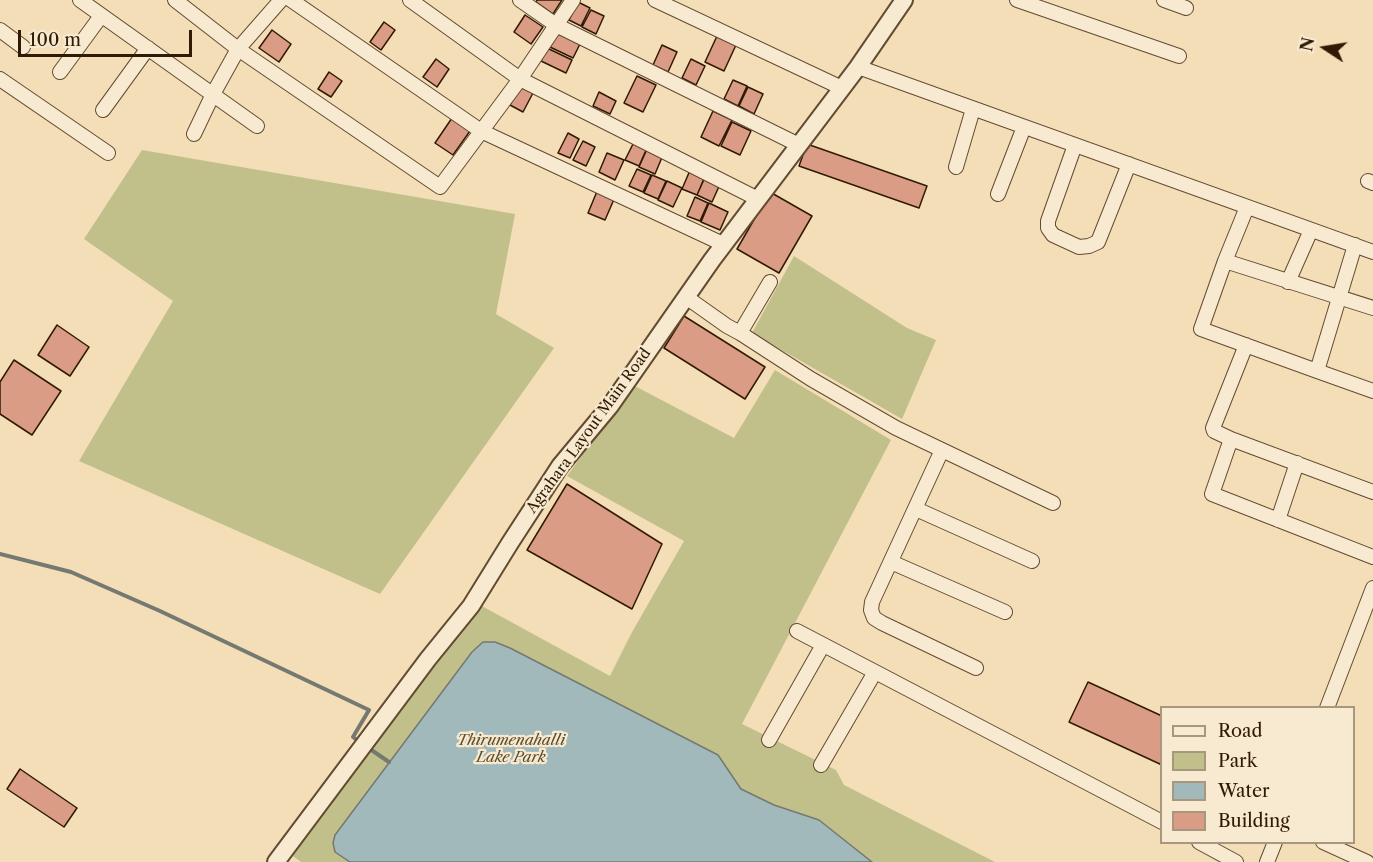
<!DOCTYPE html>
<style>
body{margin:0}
#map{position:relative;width:1373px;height:862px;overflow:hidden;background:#f3deb8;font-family:"Libre Caslon Text",serif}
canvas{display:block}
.legend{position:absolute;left:1160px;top:706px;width:195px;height:138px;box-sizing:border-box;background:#f7ead1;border:2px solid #a8977f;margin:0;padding:8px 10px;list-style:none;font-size:18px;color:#311a04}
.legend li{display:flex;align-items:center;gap:12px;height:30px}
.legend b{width:30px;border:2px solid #a8977f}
.north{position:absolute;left:1295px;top:18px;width:60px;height:60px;-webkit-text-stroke:4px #f7ead1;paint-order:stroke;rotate:282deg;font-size:16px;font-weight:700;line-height:24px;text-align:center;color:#311a04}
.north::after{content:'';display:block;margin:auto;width:21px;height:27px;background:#311a04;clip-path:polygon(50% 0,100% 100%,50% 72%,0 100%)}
.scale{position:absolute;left:18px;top:30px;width:174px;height:27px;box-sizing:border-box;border:3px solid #311a04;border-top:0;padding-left:8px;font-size:18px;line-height:21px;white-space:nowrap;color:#311a04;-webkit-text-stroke:4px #f7ead1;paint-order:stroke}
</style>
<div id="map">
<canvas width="1373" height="862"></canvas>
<ul class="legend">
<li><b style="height:8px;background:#f7ead1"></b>Road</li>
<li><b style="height:16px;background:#c1c08a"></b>Park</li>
<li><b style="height:16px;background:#a1b9ba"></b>Water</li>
<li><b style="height:16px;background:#da9c84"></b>Building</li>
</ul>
<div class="north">N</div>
<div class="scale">100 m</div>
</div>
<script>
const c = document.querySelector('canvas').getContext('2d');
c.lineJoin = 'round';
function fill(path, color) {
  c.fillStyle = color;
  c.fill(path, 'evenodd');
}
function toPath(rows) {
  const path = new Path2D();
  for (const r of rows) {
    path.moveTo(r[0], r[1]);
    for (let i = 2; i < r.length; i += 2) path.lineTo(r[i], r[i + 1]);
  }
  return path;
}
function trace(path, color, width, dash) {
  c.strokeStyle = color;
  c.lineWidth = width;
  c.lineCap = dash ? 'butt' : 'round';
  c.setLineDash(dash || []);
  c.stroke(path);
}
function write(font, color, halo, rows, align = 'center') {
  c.font = font + ' "Libre Caslon Text",serif';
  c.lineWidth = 4.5;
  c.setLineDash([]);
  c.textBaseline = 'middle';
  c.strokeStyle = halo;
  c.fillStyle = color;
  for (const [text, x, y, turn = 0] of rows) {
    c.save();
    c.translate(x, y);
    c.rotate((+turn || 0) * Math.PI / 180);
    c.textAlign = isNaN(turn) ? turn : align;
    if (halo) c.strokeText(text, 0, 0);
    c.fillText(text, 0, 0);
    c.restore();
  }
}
fill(toPath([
 [142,150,515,214,496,314,554,348,380,594,79,461,173,301,84,239],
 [794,256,907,328,936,340,902,419,752,333],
 [775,370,891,440,742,724,836,770,844,785,995,862,301,862,290,854,480,605,610,676,631,634,684,541,567,476,633,385,734,438]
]), '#c1c08a');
const water = toPath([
 [483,642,495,642,510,648,718,755,741,789,774,805,819,820,872,862,350,862,335,852,333,843,335,835,472,652,483,642]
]);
fill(water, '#a1b9ba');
trace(water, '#747971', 1.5);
trace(toPath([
 [0,554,71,572,160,611,369,710,353,737,361,743],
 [367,747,389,762]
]), '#747971', 4);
const building = toPath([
 [537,0,562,0,553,14,536,2,537,0],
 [578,2,590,8,581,26,569,20,578,2],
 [591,10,604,16,596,34,582,27,591,10],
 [525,15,543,27,531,44,514,32,525,15],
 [384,22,395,30,381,50,370,42,384,22],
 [272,30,291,44,279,62,259,48,272,30],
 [557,33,580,44,573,58,550,47,557,33],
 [717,36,736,45,724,71,705,62,717,36],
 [662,45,677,52,668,72,653,65,662,45],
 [547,48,572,60,566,73,541,61,547,48],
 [436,59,449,69,437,87,423,77,436,59],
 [691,59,705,66,696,85,682,78,691,59],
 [329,72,342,81,331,97,318,89,329,72],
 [637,76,656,85,643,112,624,103,637,76],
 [733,80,747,86,738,106,724,99,733,80],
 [520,86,533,93,523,112,510,105,520,86],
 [748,87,763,94,754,114,739,106,748,87],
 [599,92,616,101,610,114,593,106,599,92],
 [713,111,732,120,719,146,701,137,713,111],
 [452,118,470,131,453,155,435,143,452,118],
 [732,122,751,131,740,155,721,146,732,122],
 [568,133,579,139,570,158,558,153,568,133],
 [583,141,595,147,586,166,573,160,583,141],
 [634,142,647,148,639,166,625,160,634,142],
 [807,144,927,186,919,208,799,166,807,144],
 [647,149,663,155,655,174,639,167,647,149],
 [607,153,624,160,615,180,599,172,607,153],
 [691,168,706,174,697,195,682,189,691,168],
 [637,169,651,175,643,192,629,186,637,169],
 [652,175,666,181,658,199,644,193,652,175],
 [706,175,721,182,712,202,697,195,706,175],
 [667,181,682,188,673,207,658,200,667,181],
 [598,189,615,197,605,220,588,213,598,189],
 [770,192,812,216,779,273,737,249,770,192],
 [695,197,708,203,700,221,687,216,695,197],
 [709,203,728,212,720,230,701,222,709,203],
 [684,316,765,367,745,399,664,348,684,316],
 [57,325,89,347,70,376,38,355,57,325],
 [14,360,61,391,32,435,0,414,0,382,14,360],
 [567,484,662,544,632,609,527,550,567,484],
 [1088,682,1162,716,1162,765,1069,722,1088,682],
 [20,769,77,808,64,827,7,789,20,769]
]);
fill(building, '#da9c84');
trace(building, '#311a04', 1.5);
const minor = toPath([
 [80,0,257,126],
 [175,0,238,49,440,187,520,79,573,0],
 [291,0,481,131,723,244],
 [410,0,520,79,758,199],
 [520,0,556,25,799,145],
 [655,0,842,88],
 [1017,0,1179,56],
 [1164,0,1186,8],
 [0,30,23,47],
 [858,67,1373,252],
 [60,72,101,16],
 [0,79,108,153],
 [103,110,148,48],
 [194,134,213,94,238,49,281,0],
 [1075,145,1048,221,1048,228,1053,235,1079,247,1089,246,1098,242,1129,164],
 [956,167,973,109],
 [1368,181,1373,183],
 [998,194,1024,127],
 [1247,207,1225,261,1201,329,1317,371,1355,245],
 [1225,261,1373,308],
 [1288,282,1311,230],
 [686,297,727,326,740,333,770,282],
 [740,333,811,379,896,428,1053,503],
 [1317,371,1373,391],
 [1231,439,1214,431,1213,428,1246,345],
 [942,450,872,602,871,610,874,618,882,623,976,668],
 [1373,492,1231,439,1212,494,1373,557],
 [916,509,1032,561],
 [1278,520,1297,463],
 [891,562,1005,612],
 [797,631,1162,822],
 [1327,708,1373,588],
 [769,740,823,645],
 [821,765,875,672],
 [1199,842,1236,862],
 [1323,842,1367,862],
 [1267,862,1275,842]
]);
const tertiary = toPath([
 [276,862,428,659,471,606,510,543,560,466,610,406,712,260,858,67,904,0]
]);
trace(minor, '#624b31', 16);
trace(tertiary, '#624b31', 20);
trace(minor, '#f7ead1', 14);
trace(tertiary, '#f7ead1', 16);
write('15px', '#311a04', '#f7ead1', [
 ["Agrahara Layout Main Road",589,431,-54]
]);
write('italic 15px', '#5c4c2c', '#f7ead1', [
 ["Thirumenahalli",511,741],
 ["Lake Park",511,758]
]);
</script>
